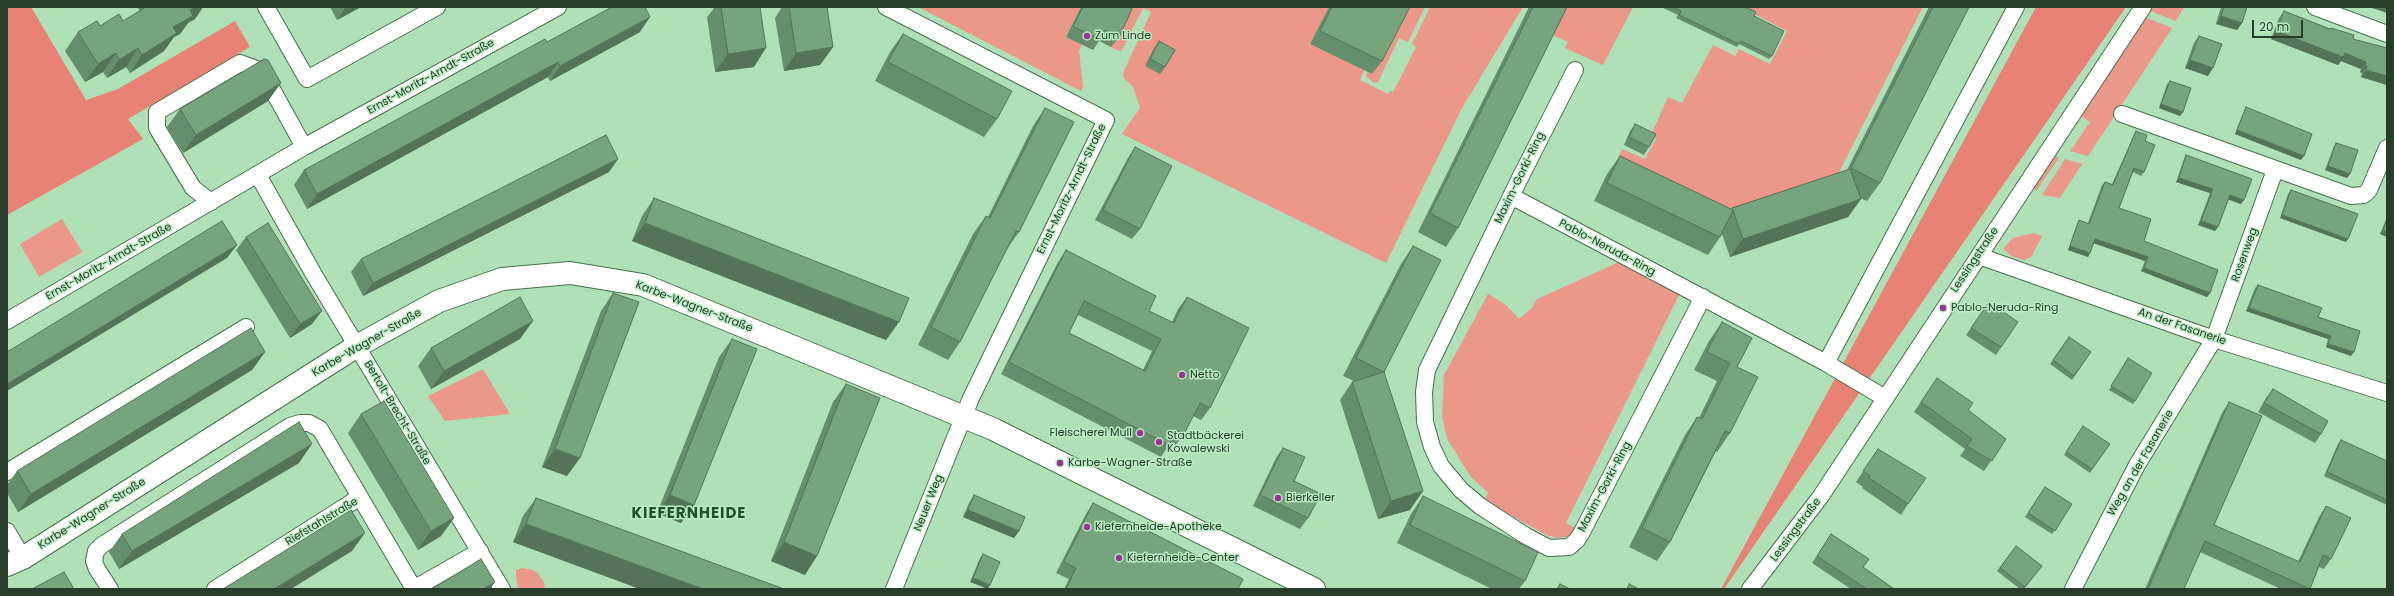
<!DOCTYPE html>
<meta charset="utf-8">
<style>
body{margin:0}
#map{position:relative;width:2394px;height:596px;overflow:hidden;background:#afe0b6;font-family:Poppins,sans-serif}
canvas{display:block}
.frame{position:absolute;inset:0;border:8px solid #283c2c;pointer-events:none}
.scale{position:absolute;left:2252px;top:20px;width:51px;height:18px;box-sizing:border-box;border:2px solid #283c2c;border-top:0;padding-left:5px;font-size:12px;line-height:14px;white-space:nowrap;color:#283c2c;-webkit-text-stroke:3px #bbedc3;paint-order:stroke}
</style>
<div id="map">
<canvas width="2394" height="596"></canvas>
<div class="frame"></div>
<div class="scale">20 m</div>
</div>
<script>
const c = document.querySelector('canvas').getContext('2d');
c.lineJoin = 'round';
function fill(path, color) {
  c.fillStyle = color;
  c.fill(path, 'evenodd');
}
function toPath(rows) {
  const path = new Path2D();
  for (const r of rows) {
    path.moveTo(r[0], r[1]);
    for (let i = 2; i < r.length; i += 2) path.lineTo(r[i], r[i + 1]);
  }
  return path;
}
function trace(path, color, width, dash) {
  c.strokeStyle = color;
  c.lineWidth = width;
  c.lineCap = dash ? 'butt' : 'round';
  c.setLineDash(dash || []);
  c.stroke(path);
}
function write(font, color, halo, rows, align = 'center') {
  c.font = font + ' Poppins,sans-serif';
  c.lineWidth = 3;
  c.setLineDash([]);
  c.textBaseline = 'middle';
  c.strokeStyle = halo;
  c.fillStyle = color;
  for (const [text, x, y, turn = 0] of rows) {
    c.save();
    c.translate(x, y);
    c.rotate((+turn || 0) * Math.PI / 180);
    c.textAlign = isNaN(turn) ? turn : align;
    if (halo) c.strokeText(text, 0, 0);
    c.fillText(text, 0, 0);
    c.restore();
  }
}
fill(toPath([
 [918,7,1081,7,1066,36,1082,44,1079,51,1083,87,1081,91],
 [1100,7,1329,7,1310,44,1364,70,1360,80,1388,94,1390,91,1393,92,1416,47,1412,44,1430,7,1523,7,1462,108,1386,263,1122,134,1140,108,1133,87,1124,78,1123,73,1151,12,1143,8,1121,52,1111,47,1125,20],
 [1407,7,1425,7,1408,42,1399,38,1378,82,1374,83,1366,76,1367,72,1372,74],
 [1532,7,1633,7,1603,65,1565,48,1568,42,1552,35],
 [1741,7,1923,7,1834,182,1718,220,1612,172,1622,149,1645,159,1656,139,1651,135,1668,97,1682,103,1713,45,1735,56,1739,49,1770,64,1787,31],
 [2147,7,2184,7,2176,21,2145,9],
 [2142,16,2172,28,2088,156,2070,151,2090,122,2077,113],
 [2056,156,2059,158,2036,191,2032,185],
 [2065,159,2082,164,2060,198,2042,195],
 [62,219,82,252,39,277,20,244],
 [2034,233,2042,236,2031,257,2025,260,2013,257,2003,249,2013,238],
 [1626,259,1683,287,1566,523,1577,529,1572,535,1565,537,1556,538,1546,535,1484,500,1488,493,1471,477,1447,439,1442,416,1444,375,1488,294,1505,304,1519,319,1532,308,1537,299],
 [483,369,510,414,445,421,428,396],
 [522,568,533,570,537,573,544,582,545,589,518,589,516,574,516,570]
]), '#eb978a');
fill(toPath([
 [7,7,31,7,86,100,118,89,235,21,250,47,128,119,143,139,7,215],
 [2036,7,2126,7,1724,589,1721,589]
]), '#e88274');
const street = toPath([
 [266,7,307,79,437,7],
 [886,7,1106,120,971,398,894,589],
 [2315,7,2387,34],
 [1575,70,1519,180,1427,370,1424,392,1425,422,1432,447,1441,466,1461,490,1480,506,1526,536,1549,548,1569,547,1577,540,1582,532,1703,297],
 [2122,114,2351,196,2364,195,2369,190,2387,148],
 [258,175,313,273,502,589],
 [1511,196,1826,363,1885,398],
 [211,202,193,188,157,128,157,112,240,63,262,71,304,147],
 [1979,256,2214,339,2387,393],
 [7,321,304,147,558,7],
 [1826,363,2016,7],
 [7,472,246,327],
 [7,531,23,558],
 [415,588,480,551],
 [110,589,97,569,94,561,96,551,102,545,290,426,300,423,309,423,320,429,360,497],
 [215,589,360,497,414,589],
 [1750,589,1821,496,2143,7],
 [2073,589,2137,465,2214,339,2275,170]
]);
const secondary = toPath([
 [7,565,23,558,357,346,439,301,502,279,570,273,643,285,993,429,1314,589]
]);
trace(street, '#44714c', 18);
trace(secondary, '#44714c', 24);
trace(street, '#fff', 16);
trace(secondary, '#fff', 22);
fill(toPath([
 [137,7,203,7,195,19,188,23,180,34,174,37,164,51,130,73,126,67,107,78,103,72,85,82,65,51,78,32,100,26,123,21,140,11],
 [330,7,361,7,337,20],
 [715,7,760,7,754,67,715,72,707,17],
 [782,7,827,7,833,47,820,65,784,71,775,18],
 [1081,7,1128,7,1119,37,1111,47,1099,41,1093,50,1066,37],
 [1329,7,1410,7,1382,61,1372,74,1310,44],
 [1529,7,1567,7,1458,228,1446,247,1418,232],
 [1661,7,1745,7,1754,16,1772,56,1769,59,1739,44,1737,47,1676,18,1678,15],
 [1929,7,1969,7,1880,183,1867,201,1860,198,1861,199,1848,217,1730,257,1722,234,1708,255,1594,201,1607,174,1620,156,1731,209,1732,208,1847,170],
 [2221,7,2247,7,2242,23,2237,30,2216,24],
 [2284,11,2330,29,2331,28,2353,39,2387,48,2387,85,2361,77,2362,73,2360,72,2361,69,2341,61,2338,65,2271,39,2279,18],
 [640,32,550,81,548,77,307,209,294,185,304,170,547,42],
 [903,34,997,119,984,137,875,81,890,52],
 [2199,36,2208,76,2185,68,2194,43],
 [1159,41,1165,67,1160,74,1145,66,1154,48],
 [2170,81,2180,116,2159,108,2167,84],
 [268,101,183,153,167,127,180,109],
 [2246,107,2301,160,2235,134,2244,111],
 [1045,108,1019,232,1006,250,960,342,948,360,918,345,973,234,986,216,988,217,1033,126],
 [1635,124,1649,147,1644,155,1624,145,1630,131],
 [2136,131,2145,141,2144,172,2141,176,2133,172,2119,208,2144,241,2210,293,2207,297,2141,271,2145,261,2094,243,2088,257,2068,250,2077,224,2079,220,2088,223,2102,185,2105,182,2112,184,2134,135],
 [2336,143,2350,174,2347,178,2325,170,2334,146],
 [1135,147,1140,229,1132,239,1095,220,1128,158],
 [2186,155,2241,204,2228,199,2215,231,2198,225,2210,193,2176,182,2184,159],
 [618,159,609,172,363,296,351,272,361,259],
 [2291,190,2346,242,2280,218,2288,194],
 [654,198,899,322,886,340,632,241,642,216],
 [2387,217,2387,237,2380,234],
 [246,237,312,324,290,338,236,250],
 [1413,246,1384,372,1410,510,1378,519,1340,400,1352,382,1354,381,1343,376,1401,264],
 [1066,250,1149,311,1172,322,1178,309,1187,297,1210,408,1201,420,1193,416,1184,434,1175,446,1170,443,1161,457,1001,374,1058,262],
 [1078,315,1152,351,1143,370,1069,333],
 [2258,285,2318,317,2351,356,2326,347,2328,339,2246,311,2255,288],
 [613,293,567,476,542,467,601,311],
 [1989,302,2018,322,1996,355,1966,335],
 [1722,322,1737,367,1730,433,1717,452,1716,451,1670,542,1657,561,1629,547,1685,435,1697,417,1699,418,1717,381,1694,370,1709,341],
 [2069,337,2091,352,2072,380,2050,364],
 [520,339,431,389,418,366,431,348],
 [732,339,694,505,681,523,657,513,719,357],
 [265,352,252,370,18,512,7,493,7,485,17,471],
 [2126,362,2135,401,2133,404,2109,390],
 [1937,378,1968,410,2006,439,1984,471,1960,456,1965,449,1914,412],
 [846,384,805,575,771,561,833,402],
 [2273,389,2321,434,2315,443,2258,412,2266,398],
 [2229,402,2214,525,2298,562,2319,517,2326,506,2331,559,2324,569,2319,567,2310,589,2281,589,2200,552,2184,589,2145,589,2222,413],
 [361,414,454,518,441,536,418,550,348,433],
 [2083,426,2110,444,2090,473,2064,455],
 [2341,440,2387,461,2387,505,2324,476,2338,444],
 [1283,448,1308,518,1300,529,1253,506,1276,458],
 [1878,449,1908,504,1901,515,1862,488,1863,487,1856,482],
 [299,463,119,569,109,552,122,534],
 [2045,487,2072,504,2052,534,2025,517],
 [974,495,1019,531,1014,538,963,517,969,503],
 [1423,496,1525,581,1519,589,1492,589,1397,543,1411,514],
 [536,498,784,589,640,589,513,542,523,516],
 [1093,503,1238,589,1064,589,1069,579,1056,573,1086,514],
 [1831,534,1863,567,1894,589,1851,589,1812,563],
 [2016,546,2042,566,2024,589,2020,589,1997,571],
 [983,554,1000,562,970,582,980,558]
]), '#658e6c');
fill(toPath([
 [196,7,203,7,195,19,188,23,180,34,174,37,164,51,130,73,142,55,173,27,190,10],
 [346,7,361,7,337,20],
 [2369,7,2387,7,2387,13],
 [2221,16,2242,23,2237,30,2216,24],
 [650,17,640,32,550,81,560,66],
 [2276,31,2345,53,2366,62,2361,69,2341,61,2338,65,2271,39],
 [833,47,820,65,784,71,796,53],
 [138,48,126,67,107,78,119,60],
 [766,48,754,67,715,72,728,54],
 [116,53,103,72,85,82,98,64],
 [2190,60,2213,68,2208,76,2185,68],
 [558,62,548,77,307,209,317,194],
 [2365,65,2367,66,2362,73,2360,72],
 [2366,70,2387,76,2387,85,2361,77],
 [281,83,268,101,183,153,196,135],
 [2161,104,2183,112,2180,116,2159,108],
 [2237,130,2304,156,2301,160,2235,134],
 [618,159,609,172,363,296,373,283],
 [2328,166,2350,174,2347,178,2325,170],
 [2179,178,2213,189,2210,193,2176,182],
 [2230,195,2244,200,2241,204,2227,199],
 [1861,199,1848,217,1730,257,1743,239],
 [2282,215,2348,239,2346,242,2280,218],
 [2201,221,2218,227,2215,231,2198,225],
 [645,223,899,322,886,340,632,241],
 [2383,230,2387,232,2387,237,2380,234],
 [2095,239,2148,257,2145,261,2093,243],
 [237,245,227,258,7,391,7,384],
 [2070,246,2090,253,2088,257,2068,250],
 [2144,268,2210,293,2207,297,2141,271],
 [2249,308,2331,336,2328,339,2246,311],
 [322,311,312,324,290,338,300,324],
 [533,321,520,339,431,389,444,371],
 [2328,344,2354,352,2351,356,2326,347],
 [265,352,252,370,18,512,31,494],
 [312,444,299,463,119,569,132,551],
 [555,449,580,458,567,476,542,467],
 [1423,491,1410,510,1378,519,1391,501],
 [670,495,694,505,681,523,657,513],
 [968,510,1019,531,1014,538,963,517],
 [454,518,441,536,418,550,431,531],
 [526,524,703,589,640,589,513,542],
 [365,533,352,551,291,589,274,589],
 [784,542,817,556,805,575,771,561],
 [973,578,990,585,988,589,970,582],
 [495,582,490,589,483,589]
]), '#537458');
const building = toPath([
 [146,7,196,7,190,10,193,16,173,27,177,33,142,55,138,48,119,60,116,53,98,64,78,32,97,21,100,26,119,14,123,21,146,7],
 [612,7,645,7,650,17,560,66,558,62,317,194,304,170,545,39,547,42,612,7],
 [721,7,760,7,766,48,728,54,721,7],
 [789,7,827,7,833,47,796,53,789,7],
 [1083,7,1128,7,1132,9,1119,37,1105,30,1100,40,1073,26,1083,7],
 [1332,7,1410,7,1382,61,1320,31,1332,7],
 [1533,7,1567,7,1458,228,1430,213,1533,7],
 [1672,7,1745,7,1756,12,1754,16,1784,31,1772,56,1741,41,1739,44,1679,15,1681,11,1672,7],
 [1933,7,1969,7,1880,183,1851,168,1933,7],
 [2224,7,2247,7,2242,23,2221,16,2224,7],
 [2284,11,2330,29,2331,28,2354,35,2353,39,2387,48,2387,76,2366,70,2367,66,2365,65,2366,62,2345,53,2343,57,2276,31,2284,11],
 [903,34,1012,91,997,119,888,62,903,34],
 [2199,36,2222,44,2213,68,2190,60,2199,36],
 [1159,41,1175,50,1165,67,1150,59,1159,41],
 [264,59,268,60,281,83,196,135,180,109,264,59],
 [2170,81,2191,88,2183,112,2161,104,2170,81],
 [2246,107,2312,134,2304,156,2237,130,2246,107],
 [1045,108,1074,122,1019,232,1016,231,960,342,931,327,986,216,990,218,1045,108],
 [1635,124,1656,134,1649,147,1629,137,1635,124],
 [2136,131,2147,135,2145,141,2155,145,2144,172,2134,168,2119,208,2151,219,2144,241,2218,270,2210,293,2144,268,2148,257,2095,239,2090,253,2070,246,2079,220,2089,224,2105,182,2113,185,2136,131],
 [606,135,618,159,373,283,361,259,606,135],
 [2336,143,2358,150,2350,174,2328,166,2336,143],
 [1135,147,1172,166,1140,229,1103,210,1135,147],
 [2186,155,2252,179,2244,200,2230,195,2218,227,2201,221,2213,189,2179,178,2186,155],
 [1620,156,1733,210,1720,237,1607,183,1620,156],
 [1850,169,1861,199,1743,239,1732,208,1850,169],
 [2291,190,2358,214,2348,239,2282,215,2291,190],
 [654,198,909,298,899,322,645,223,654,198],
 [2387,220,2387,232,2383,230,2387,220],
 [222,221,237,245,7,384,7,352,222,221],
 [268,223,322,311,300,324,246,237,268,223],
 [1413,246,1441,260,1384,372,1356,358,1413,246],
 [1066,250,1156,296,1149,311,1174,323,1187,297,1249,328,1210,408,1200,403,1184,434,1176,430,1169,445,1009,362,1066,250],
 [1084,301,1161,339,1145,371,1069,333,1084,301],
 [2258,285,2322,308,2318,317,2360,331,2354,352,2328,344,2331,336,2249,308,2258,285],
 [613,293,639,302,580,458,555,449,613,293],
 [520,297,533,321,444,371,431,348,520,297],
 [1989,302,2018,322,2001,347,1971,328,1989,302],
 [1722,322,1752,338,1737,367,1758,377,1730,433,1725,431,1670,542,1642,528,1697,417,1702,419,1730,363,1707,352,1722,322],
 [251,328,265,352,31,494,17,471,251,328],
 [2069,337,2091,352,2074,376,2053,360,2069,337],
 [732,339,757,349,694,505,670,495,732,339],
 [2128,358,2152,373,2135,401,2111,386,2128,358],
 [1384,372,1423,491,1391,501,1352,382,1384,372],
 [1937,378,1973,403,1968,410,2006,439,1992,461,1967,446,1972,439,1921,402,1937,378],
 [846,384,880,398,817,556,784,542,846,384],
 [2273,389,2328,421,2321,434,2264,403,2273,389],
 [384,401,454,518,431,531,361,414,384,401],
 [2229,402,2262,416,2214,525,2300,562,2326,506,2351,518,2331,559,2323,555,2310,589,2205,541,2184,589,2148,589,2229,402],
 [299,422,312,444,132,551,122,534,299,422],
 [2083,426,2110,444,2092,469,2066,452,2083,426],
 [2341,440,2387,461,2387,500,2327,472,2341,440],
 [1283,448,1305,457,1294,481,1321,494,1308,518,1260,495,1283,448],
 [1878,449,1926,478,1908,504,1869,478,1870,476,1863,471,1878,449],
 [2045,487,2072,504,2055,531,2028,513,2045,487],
 [974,495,1025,517,1019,531,968,510,974,495],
 [1423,496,1538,552,1525,581,1410,525,1423,496],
 [536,498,784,589,703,589,526,524,536,498],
 [1093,503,1243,579,1238,589,1066,589,1076,568,1064,562,1093,503],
 [351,510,365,533,274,589,223,589,351,510],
 [1831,534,1869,559,1863,567,1894,589,1867,589,1817,556,1831,534],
 [2016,546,2042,566,2025,587,2000,568,2016,546],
 [983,554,1000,562,990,585,973,578,983,554],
 [481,559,495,582,483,589,432,589,481,559],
 [64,572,74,589,32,589,64,572],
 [1560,584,1570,589,1557,589,1560,584],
 [1629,584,1639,589,1627,589,1629,584]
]);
fill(building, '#76a57d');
trace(building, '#537458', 1);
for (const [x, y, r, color] of [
 [1087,36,4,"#9a3398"],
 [1943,308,4,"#9a3398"],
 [1182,375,4,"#9a3398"],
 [1140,433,4,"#9a3398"],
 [1159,442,4,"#9a3398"],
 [1060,463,4,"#9a3398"],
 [1278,498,4,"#9a3398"],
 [1087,527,4,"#9a3398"],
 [1119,558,4,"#9a3398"]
]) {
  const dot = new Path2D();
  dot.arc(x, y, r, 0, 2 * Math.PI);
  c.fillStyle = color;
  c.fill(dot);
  trace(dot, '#bbedc3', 1.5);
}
write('11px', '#283c2c', '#bbedc3', [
 ["Zum Linde",1095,36],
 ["Pablo-Neruda-Ring",1951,308],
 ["Netto",1190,375],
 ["Fleischerei Mull",1132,433,"right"],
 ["Stadtbäckerei",1167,436],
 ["Kowalewski",1167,449],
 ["Karbe-Wagner-Straße",1068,463],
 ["Bierkeller",1286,498],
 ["Kiefernheide-Apotheke",1095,527],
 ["Kiefernheide-Center",1127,558]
], 'left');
write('11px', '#283c2c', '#bbedc3', [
 ["Ernst-Moritz-Arndt-Straße",431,77,-29],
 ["Maxim-Gorki-Ring",1520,178,-64],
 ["Ernst-Moritz-Arndt-Straße",1072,189,-64],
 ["Pablo-Neruda-Ring",1607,248,28],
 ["Rosenweg",2245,255,-70],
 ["Lessingstraße",1975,260,-56],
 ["Ernst-Moritz-Arndt-Straße",109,262,-30],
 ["Karbe-Wagner-Straße",694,307,21],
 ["An der Fasanerie",2182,327,19],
 ["Karbe-Wagner-Straße",367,343,-30],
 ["Bertolt-Brecht-Straße",397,413,59],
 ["Weg an der Fasanerie",2141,463,-60],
 ["Maxim-Gorki-Ring",1605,487,-62],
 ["Neuer Weg",929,503,-68],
 ["Karbe-Wagner-Straße",92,514,-32],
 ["Riefstahlstraße",322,522,-31],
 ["Lessingstraße",1796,530,-53]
]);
c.letterSpacing = '1px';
write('bold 15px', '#224f2c', '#bbedc3', [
 ["KIEFERNHEIDE",689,514]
]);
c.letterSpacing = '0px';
</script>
